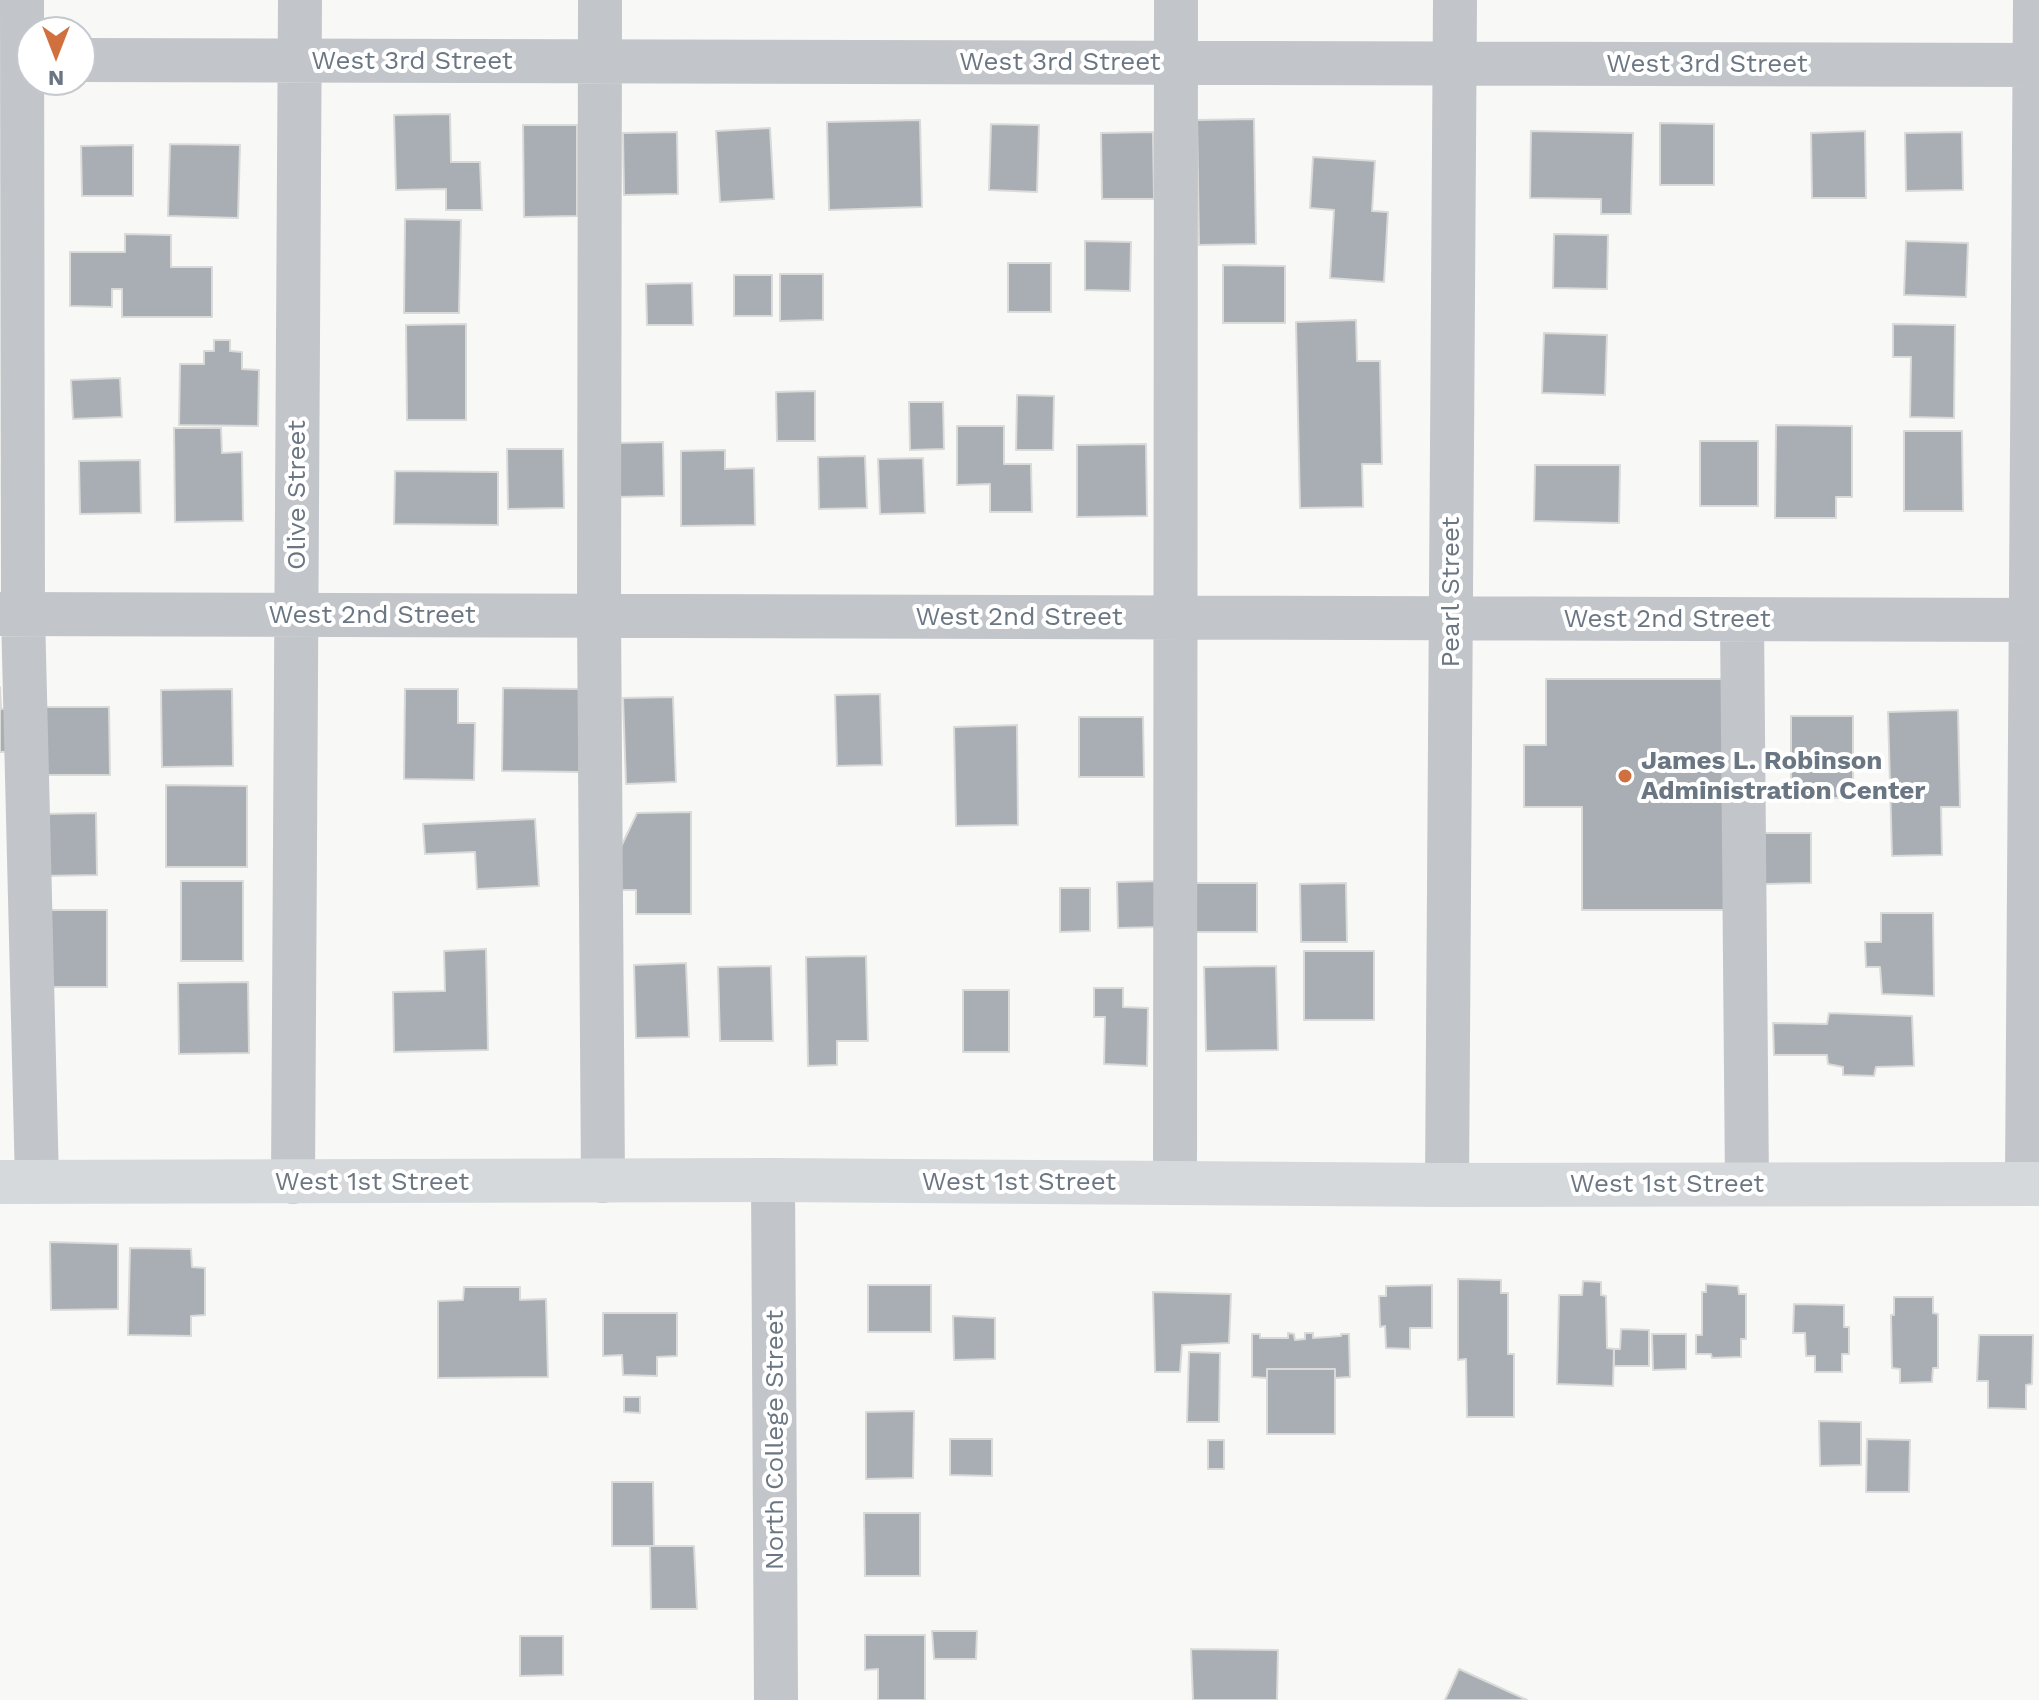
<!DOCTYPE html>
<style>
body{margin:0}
#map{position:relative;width:2039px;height:1700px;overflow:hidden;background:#f8f8f6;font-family:"Work Sans",sans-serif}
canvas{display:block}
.north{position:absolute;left:16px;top:16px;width:80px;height:80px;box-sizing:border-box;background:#fff;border:2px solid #c4c8cd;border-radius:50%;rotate:180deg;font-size:22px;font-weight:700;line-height:32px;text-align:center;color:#6b7683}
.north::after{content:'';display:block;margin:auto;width:28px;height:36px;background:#d0703e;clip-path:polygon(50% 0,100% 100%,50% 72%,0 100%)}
</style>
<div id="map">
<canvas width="2039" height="1700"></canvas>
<div class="north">N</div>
</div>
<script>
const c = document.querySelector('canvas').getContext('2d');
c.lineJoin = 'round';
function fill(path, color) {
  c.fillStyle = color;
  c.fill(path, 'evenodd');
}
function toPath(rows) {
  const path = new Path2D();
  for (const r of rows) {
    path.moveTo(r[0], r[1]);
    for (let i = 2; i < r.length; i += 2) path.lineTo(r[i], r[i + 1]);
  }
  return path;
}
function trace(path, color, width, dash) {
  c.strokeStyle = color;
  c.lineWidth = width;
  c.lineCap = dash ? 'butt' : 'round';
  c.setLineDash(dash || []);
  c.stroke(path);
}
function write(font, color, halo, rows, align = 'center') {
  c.font = font + ' "Work Sans",sans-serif';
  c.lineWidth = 8;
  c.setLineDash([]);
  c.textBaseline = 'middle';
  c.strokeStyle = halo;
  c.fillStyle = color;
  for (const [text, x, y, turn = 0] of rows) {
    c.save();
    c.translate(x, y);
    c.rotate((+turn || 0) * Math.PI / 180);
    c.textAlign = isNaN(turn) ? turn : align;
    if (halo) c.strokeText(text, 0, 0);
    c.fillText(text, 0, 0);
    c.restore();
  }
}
const building = toPath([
 [450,114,451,162,480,162,482,210,446,210,446,189,396,190,394,115,450,114],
 [1254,119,1256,244,1199,245,1197,120,1254,119],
 [920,120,922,207,829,210,827,122,920,120],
 [1660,123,1714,124,1714,185,1660,185,1660,123],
 [991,124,1039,125,1037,192,989,190,991,124],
 [523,125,577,125,577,216,524,217,523,125],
 [770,128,774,199,720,202,716,131,770,128],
 [1531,131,1633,133,1631,214,1601,214,1601,199,1530,198,1531,131],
 [1865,131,1866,198,1812,198,1811,133,1865,131],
 [677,132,678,194,624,195,623,133,677,132],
 [1153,132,1154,199,1102,199,1101,133,1153,132],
 [1962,132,1963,190,1906,191,1905,133,1962,132],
 [170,144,240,145,238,218,168,216,170,144],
 [133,145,133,196,82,196,81,146,133,145],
 [1313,157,1375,161,1372,211,1388,212,1384,282,1330,278,1334,210,1310,208,1313,157],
 [405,219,461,220,459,313,404,313,405,219],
 [125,234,171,235,171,267,212,267,212,317,122,317,122,289,112,289,112,307,70,306,70,252,125,252,125,234],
 [1554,234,1608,235,1607,289,1553,288,1554,234],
 [1085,241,1131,242,1130,291,1085,290,1085,241],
 [1906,241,1968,243,1966,297,1904,295,1906,241],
 [1008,263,1051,263,1051,312,1008,312,1008,263],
 [1223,265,1285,266,1285,323,1223,323,1223,265],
 [780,274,823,274,823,320,780,321,780,274],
 [734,275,772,275,772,316,734,316,734,275],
 [692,283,693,325,647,325,646,284,692,283],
 [1356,320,1357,361,1380,361,1382,464,1362,464,1363,507,1300,508,1296,322,1356,320],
 [466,324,466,420,407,420,406,325,466,324],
 [1893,324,1955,325,1954,418,1910,417,1911,357,1893,357,1893,324],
 [1544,333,1607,335,1605,395,1542,393,1544,333],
 [214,340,230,340,230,351,242,352,242,369,259,370,258,426,179,425,180,364,204,364,204,351,214,351,214,340],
 [120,378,122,417,73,419,71,380,120,378],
 [815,391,815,441,777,441,776,392,815,391],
 [1017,395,1054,396,1053,450,1016,450,1017,395],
 [909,402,943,402,944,449,910,450,909,402],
 [1776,425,1852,426,1852,497,1836,497,1836,518,1775,518,1776,425],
 [957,426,1004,426,1004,464,1031,464,1032,512,990,512,990,484,957,485,957,426],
 [174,428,221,428,222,453,242,452,243,521,175,522,174,428],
 [1904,431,1962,431,1963,511,1904,511,1904,431],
 [1700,441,1758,441,1758,506,1700,506,1700,441],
 [663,442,664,496,614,497,614,443,663,442],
 [1146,444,1147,516,1077,517,1077,445,1146,444],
 [507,449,563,449,564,508,508,509,507,449],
 [725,450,725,469,754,468,755,525,681,526,681,451,725,450],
 [865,456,867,508,819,509,818,457,865,456],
 [923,458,925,513,880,514,878,459,923,458],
 [140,460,141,513,80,514,79,461,140,460],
 [1535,465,1620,465,1619,523,1534,521,1535,465],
 [395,471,498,472,498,525,394,524,395,471],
 [1546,679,1726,679,1726,910,1582,910,1582,807,1524,807,1524,745,1546,745,1546,679],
 [0,687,1,709,22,708,23,751,0,752,0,687],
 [503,688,581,689,580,772,502,771,503,688],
 [232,689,233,766,162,767,161,690,232,689],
 [405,689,458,689,458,723,475,723,474,780,404,779,405,689],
 [880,694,882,765,837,766,835,695,880,694],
 [673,697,676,782,626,784,623,698,673,697],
 [41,707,109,707,110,775,41,775,41,707],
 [1958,710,1960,807,1941,807,1942,855,1892,856,1888,712,1958,710],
 [1791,716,1853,716,1853,798,1791,798,1791,716],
 [1079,717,1143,717,1144,777,1079,777,1079,717],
 [1017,725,1018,825,956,826,954,727,1017,725],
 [166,785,247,786,247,867,166,867,166,785],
 [691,812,691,914,636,914,636,890,619,890,619,851,637,813,691,812],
 [96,813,97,875,41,876,40,814,96,813],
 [535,819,539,886,477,889,475,852,425,854,423,824,535,819],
 [1764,833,1811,833,1811,883,1765,884,1764,833],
 [181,881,243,881,243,961,181,961,181,881],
 [1161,881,1162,927,1118,928,1117,882,1161,881],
 [1191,883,1257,883,1257,932,1191,932,1191,883],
 [1346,883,1347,942,1301,942,1300,884,1346,883],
 [1060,888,1090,888,1090,931,1060,932,1060,888],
 [41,910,107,910,107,987,41,987,41,910],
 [1881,913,1933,913,1934,996,1882,994,1880,967,1866,967,1865,942,1881,942,1881,913],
 [486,949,488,1050,394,1052,393,992,445,991,444,951,486,949],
 [1304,951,1374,951,1374,1020,1304,1020,1304,951],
 [866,956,868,1041,837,1041,837,1065,808,1066,806,957,866,956],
 [686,963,689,1037,636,1038,634,965,686,963],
 [771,966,773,1041,720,1041,718,967,771,966],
 [1276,966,1278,1050,1206,1051,1204,967,1276,966],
 [248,982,249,1053,179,1054,178,983,248,982],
 [1094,988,1123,988,1123,1007,1148,1008,1147,1066,1104,1064,1105,1017,1094,1017,1094,988],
 [963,990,1009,990,1009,1052,963,1052,963,990],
 [1829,1013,1912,1016,1914,1066,1876,1067,1874,1076,1843,1075,1843,1067,1828,1064,1827,1055,1774,1055,1773,1023,1827,1024,1829,1013],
 [50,1242,118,1244,118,1309,51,1310,50,1242],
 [130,1248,191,1249,192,1267,205,1268,205,1315,191,1316,191,1336,128,1335,130,1248],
 [1458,1279,1501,1280,1501,1293,1508,1293,1508,1354,1514,1354,1514,1417,1467,1417,1466,1359,1458,1360,1458,1279],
 [1583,1281,1601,1282,1601,1295,1606,1296,1607,1348,1614,1349,1613,1386,1557,1384,1559,1295,1582,1295,1583,1281],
 [1706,1284,1738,1286,1739,1294,1746,1294,1746,1339,1741,1339,1741,1357,1712,1358,1711,1354,1696,1354,1696,1335,1702,1335,1702,1292,1706,1292,1706,1284],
 [868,1285,931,1285,931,1332,868,1332,868,1285],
 [1432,1285,1432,1328,1410,1328,1410,1349,1386,1348,1385,1326,1380,1327,1379,1296,1386,1296,1386,1286,1432,1285],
 [464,1287,520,1287,520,1300,546,1299,548,1377,438,1378,438,1301,463,1300,464,1287],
 [1153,1292,1231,1294,1229,1343,1182,1345,1180,1372,1155,1372,1153,1292],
 [1894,1297,1933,1297,1933,1313,1938,1314,1938,1368,1933,1368,1932,1382,1900,1383,1900,1369,1892,1368,1891,1315,1894,1315,1894,1297],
 [1794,1304,1844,1305,1844,1327,1849,1327,1849,1354,1842,1354,1842,1372,1815,1372,1815,1356,1806,1356,1805,1333,1793,1333,1794,1304],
 [603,1313,677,1313,677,1356,657,1357,657,1376,623,1375,622,1355,603,1356,603,1313],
 [953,1316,995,1318,995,1359,954,1360,953,1316],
 [1621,1329,1649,1330,1649,1366,1614,1366,1614,1349,1620,1349,1621,1329],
 [1288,1333,1294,1334,1295,1340,1305,1339,1305,1333,1313,1333,1313,1338,1341,1336,1341,1334,1349,1334,1350,1377,1335,1378,1335,1369,1267,1369,1267,1378,1252,1377,1252,1334,1260,1334,1260,1338,1288,1338,1288,1333],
 [1652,1334,1686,1334,1686,1369,1653,1370,1652,1334],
 [1979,1335,2033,1335,2032,1384,2026,1385,2026,1409,1988,1408,1988,1381,1977,1381,1979,1335],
 [1189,1352,1220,1353,1219,1422,1187,1422,1189,1352],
 [1267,1369,1335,1369,1335,1434,1267,1434,1267,1369],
 [624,1397,640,1397,640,1413,624,1412,624,1397],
 [914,1411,913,1478,866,1479,866,1412,914,1411],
 [1819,1421,1861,1422,1861,1465,1820,1466,1819,1421],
 [950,1439,992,1439,992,1476,950,1475,950,1439],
 [1867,1439,1910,1440,1909,1492,1866,1492,1867,1439],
 [1208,1440,1224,1440,1224,1469,1208,1469,1208,1440],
 [612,1482,653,1482,654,1546,612,1546,612,1482],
 [864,1513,920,1513,920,1576,865,1576,864,1513],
 [650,1546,694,1546,697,1609,651,1609,650,1546],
 [932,1631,977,1631,976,1659,934,1659,932,1631],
 [865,1635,925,1635,925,1700,878,1700,878,1669,865,1670,865,1635],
 [520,1636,563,1636,563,1675,520,1676,520,1636],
 [1191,1649,1278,1650,1277,1700,1193,1700,1191,1649],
 [1459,1669,1527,1700,1445,1700,1459,1669]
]);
fill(building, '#a8aeb4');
trace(building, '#dadad8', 2);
trace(toPath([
 [22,0,23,614,37,1182],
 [600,0,599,616,603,1181],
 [80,60,2039,65],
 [0,614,2039,620],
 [1742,620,1747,1184],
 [773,1180,776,1700],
 [293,1182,300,0],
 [1175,1183,1176,0],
 [2027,1183,2035,0],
 [1447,1185,1455,0]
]), '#c2c5c9', 44);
trace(toPath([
 [0,1182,773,1180,1447,1185,2039,1184]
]), '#d5d9dc', 44);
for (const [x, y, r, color] of [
 [1625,776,8,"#d0703e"]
]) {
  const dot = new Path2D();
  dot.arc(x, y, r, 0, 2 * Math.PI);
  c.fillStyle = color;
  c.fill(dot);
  trace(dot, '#fff', 3);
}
write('26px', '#6b7683', '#fff', [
 ["West 3rd Street",412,61],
 ["West 3rd Street",1060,62],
 ["West 3rd Street",1707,64],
 ["Olive Street",297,495,-90],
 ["Pearl Street",1451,592,-90],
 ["West 2nd Street",372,615],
 ["West 2nd Street",1019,617],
 ["West 2nd Street",1667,619],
 ["West 1st Street",372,1182],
 ["West 1st Street",1019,1182],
 ["West 1st Street",1667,1184],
 ["North College Street",775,1440,-90]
]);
write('bold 26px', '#6b7683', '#fff', [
 ["James L. Robinson",1641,761],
 ["Administration Center",1641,791]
], 'left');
</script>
